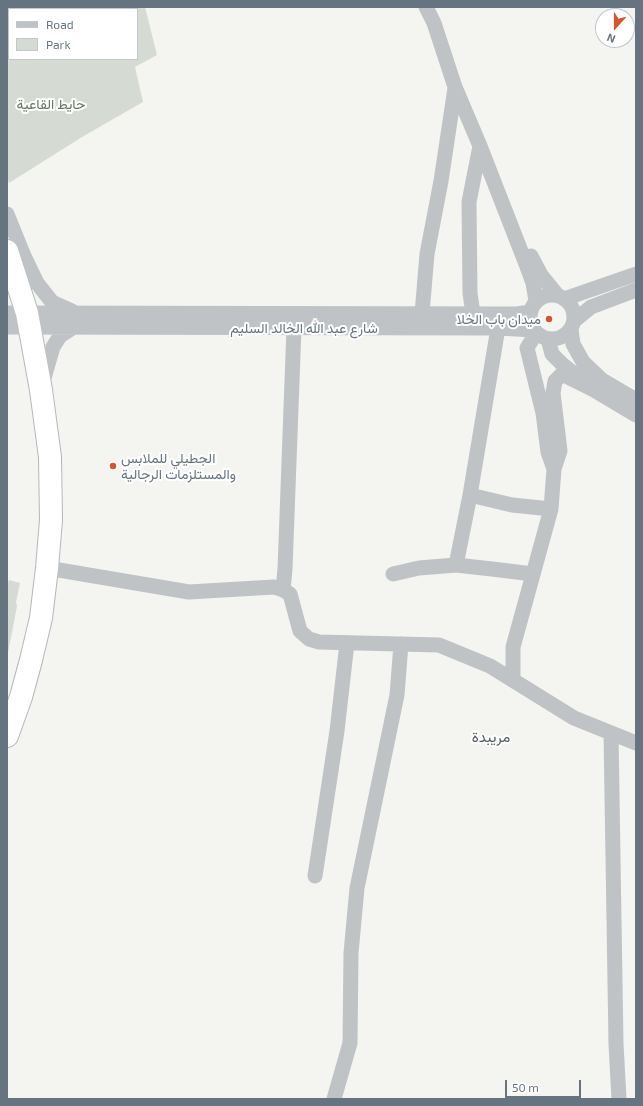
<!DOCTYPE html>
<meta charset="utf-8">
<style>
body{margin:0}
#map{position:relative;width:643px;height:1106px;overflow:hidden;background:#f4f4f1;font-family:"Exo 2",sans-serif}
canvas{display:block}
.frame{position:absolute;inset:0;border:8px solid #657480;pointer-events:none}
.legend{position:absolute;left:8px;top:8px;width:130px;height:52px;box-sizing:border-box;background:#fff;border:1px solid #c1c7cc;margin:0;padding:5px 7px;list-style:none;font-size:12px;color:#657480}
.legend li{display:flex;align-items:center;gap:8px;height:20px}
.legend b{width:20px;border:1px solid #c1c7cc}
.north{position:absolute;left:595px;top:8px;width:40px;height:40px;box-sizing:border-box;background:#fff;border:1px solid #c1c7cc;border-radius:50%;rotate:201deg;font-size:11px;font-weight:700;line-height:16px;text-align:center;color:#657480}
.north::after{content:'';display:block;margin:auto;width:14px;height:18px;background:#d7552e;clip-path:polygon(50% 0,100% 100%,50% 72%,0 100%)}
.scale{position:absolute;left:505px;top:1080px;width:76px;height:18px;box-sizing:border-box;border:2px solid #657480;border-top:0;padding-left:5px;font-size:12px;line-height:14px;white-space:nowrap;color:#657480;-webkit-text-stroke:3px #fff;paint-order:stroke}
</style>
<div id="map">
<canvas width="643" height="1106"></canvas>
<div class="frame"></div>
<ul class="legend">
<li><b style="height:5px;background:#bfc3c6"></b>Road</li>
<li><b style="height:11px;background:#d5dbd2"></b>Park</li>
</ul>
<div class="north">N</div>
<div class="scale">50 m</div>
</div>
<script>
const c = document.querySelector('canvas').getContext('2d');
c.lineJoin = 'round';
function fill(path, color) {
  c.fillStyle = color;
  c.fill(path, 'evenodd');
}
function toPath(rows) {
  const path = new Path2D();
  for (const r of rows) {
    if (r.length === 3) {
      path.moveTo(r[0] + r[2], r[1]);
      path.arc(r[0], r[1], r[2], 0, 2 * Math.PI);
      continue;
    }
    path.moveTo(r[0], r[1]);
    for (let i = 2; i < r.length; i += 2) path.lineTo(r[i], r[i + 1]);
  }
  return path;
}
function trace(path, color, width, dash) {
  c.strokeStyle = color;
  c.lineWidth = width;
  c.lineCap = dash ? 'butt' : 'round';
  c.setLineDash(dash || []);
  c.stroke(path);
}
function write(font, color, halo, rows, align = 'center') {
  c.font = font + ' "Exo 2",Vazirmatn,sans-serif';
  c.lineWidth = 4;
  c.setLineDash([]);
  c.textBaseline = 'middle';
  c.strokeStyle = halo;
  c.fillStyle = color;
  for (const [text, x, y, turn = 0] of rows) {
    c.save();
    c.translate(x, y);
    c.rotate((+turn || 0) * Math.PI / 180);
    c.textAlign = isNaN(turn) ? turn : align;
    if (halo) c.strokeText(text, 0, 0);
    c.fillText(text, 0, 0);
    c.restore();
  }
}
fill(toPath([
 [7,7,145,7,157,55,135,67,143,102,82,137,9,183,7,177],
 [9,9,137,9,137,59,9,59],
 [9,580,20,583,16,602,17,606,7,658,7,587]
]), '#d5dbd2');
const highway = toPath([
 [7,251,27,313,41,390,50,457,51,520,47,568,41,618,31,660,21,697,7,736]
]);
trace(highway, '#b4b7ba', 24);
trace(toPath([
 [426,7,434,23,455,87,480,146,526,264,533,283,536,301],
 [7,214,24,256,37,283,52,302,72,311],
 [531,256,541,275,558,296],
 [552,317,22],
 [564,299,636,274],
 [7,313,517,314,530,312],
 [422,314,427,254,441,181,455,88],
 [473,314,470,293,469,202,480,146],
 [574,321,591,307,636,290],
 [7,327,498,328,534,330],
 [571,329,573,344,583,362,602,380,636,400],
 [536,333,527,348,543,413,548,452,554,469],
 [548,339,552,354,562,364,594,390,636,415],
 [42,385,53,347,60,336,74,327],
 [470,495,512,505,551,509],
 [456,565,470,495,498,328],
 [47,568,189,592,274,587,283,590,290,594,300,631,309,639,319,642,439,645,490,666,574,718,636,743],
 [393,574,419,568,456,565,492,569,533,574],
 [283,590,285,569,294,328],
 [513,680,513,647,551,509,554,469,560,451,553,393,555,381,562,374,594,390],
 [611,733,616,1044,619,1099],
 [315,876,337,731,347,643],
 [334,1099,350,1043,351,953,357,888,397,695,401,644]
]), '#bfc3c6', 15);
trace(highway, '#fff', 22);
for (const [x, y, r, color] of [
 [549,319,4,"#d7552e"],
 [113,466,4,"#d7552e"]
]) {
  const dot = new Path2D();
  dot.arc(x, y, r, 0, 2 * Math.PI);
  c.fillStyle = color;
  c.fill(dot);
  trace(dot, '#fff', 1.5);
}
write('14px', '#687763', '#fff', [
 ["حايط القاعية",51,104]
]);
write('14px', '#657480', '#fff', [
 ["ميدان باب الخلا",541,319],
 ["الجطيلي للملابس",121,458,"left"],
 ["والمستلزمات الرجالية",121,474,"left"]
], 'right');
write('14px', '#657480', '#fff', [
 ["شارع عبد الله الخالد السليم",304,328]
]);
write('15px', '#535d65', '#fff', [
 ["مريبدة",491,737]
]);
</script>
